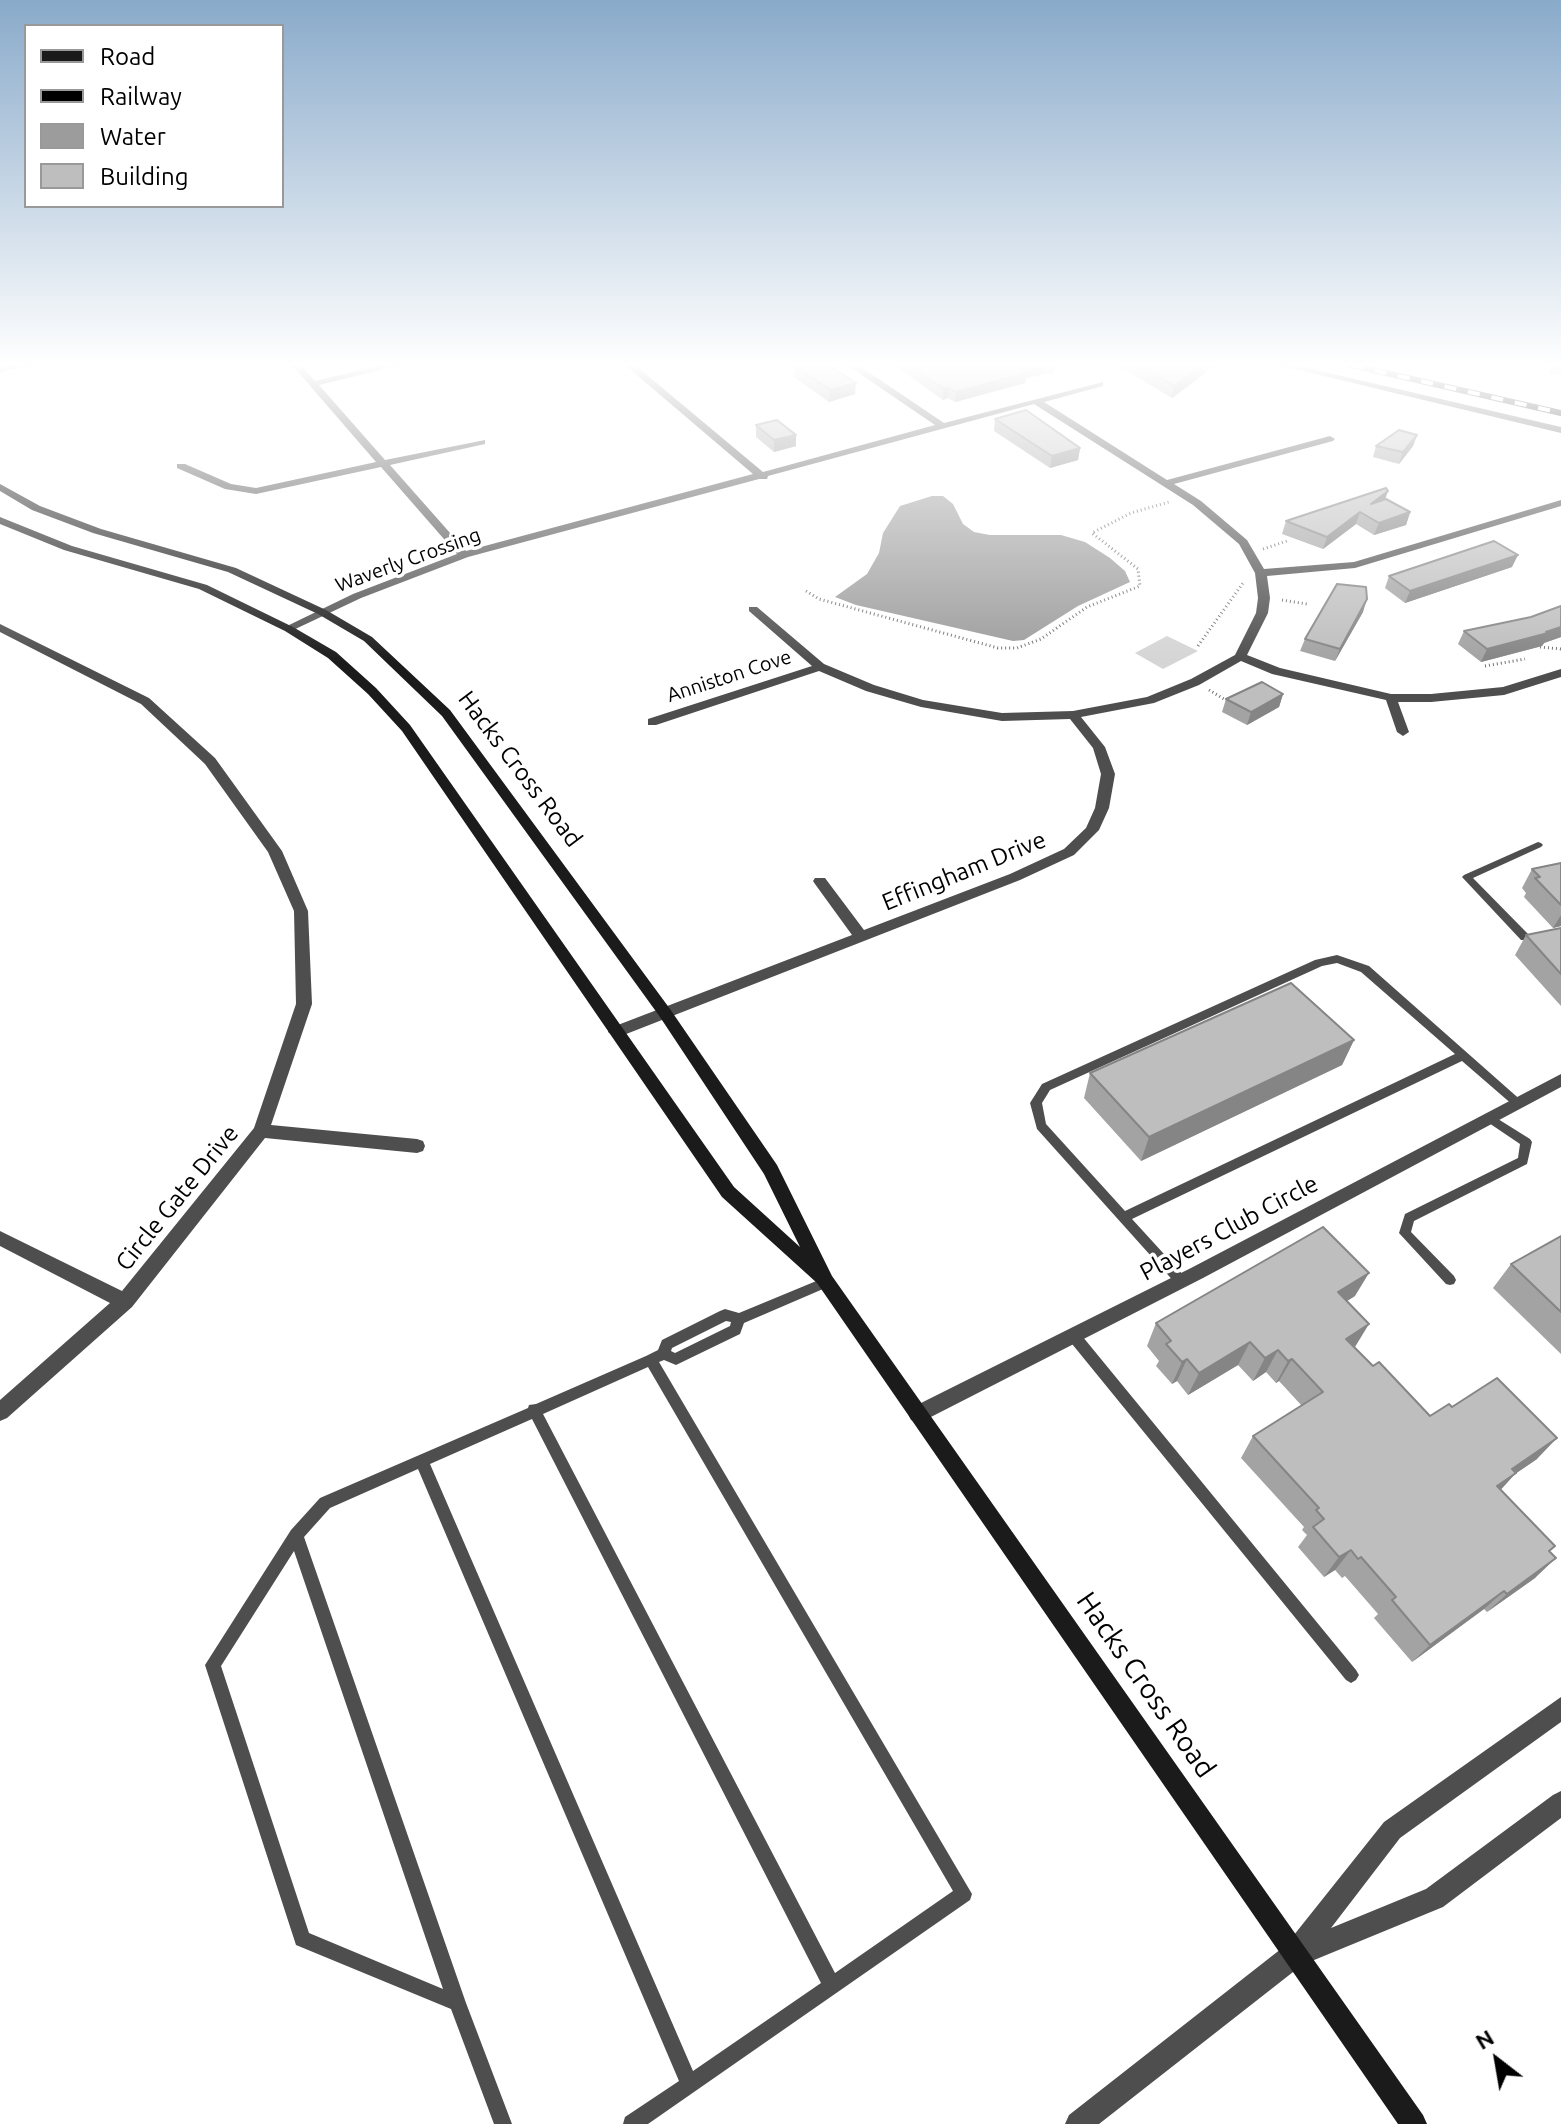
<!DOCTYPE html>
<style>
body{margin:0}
#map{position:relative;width:1561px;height:2124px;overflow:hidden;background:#fff;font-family:Ubuntu,sans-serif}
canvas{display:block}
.legend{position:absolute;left:24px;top:24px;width:260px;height:184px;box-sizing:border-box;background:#fff;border:2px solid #999;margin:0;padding:10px 14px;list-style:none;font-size:24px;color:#000}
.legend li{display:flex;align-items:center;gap:16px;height:40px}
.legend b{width:40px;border:2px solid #999}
.north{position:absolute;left:1457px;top:2020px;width:80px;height:80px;-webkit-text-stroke:6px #fff;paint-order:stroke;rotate:329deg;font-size:22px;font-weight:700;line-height:32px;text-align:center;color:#000}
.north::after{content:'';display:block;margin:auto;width:28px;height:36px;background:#000;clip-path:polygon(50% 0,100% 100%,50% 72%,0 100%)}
</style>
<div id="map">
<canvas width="1561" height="2124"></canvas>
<ul class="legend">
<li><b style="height:10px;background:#1b1b1b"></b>Road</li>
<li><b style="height:10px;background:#000"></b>Railway</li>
<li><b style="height:22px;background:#9c9c9c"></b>Water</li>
<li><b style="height:22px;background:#bebebe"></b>Building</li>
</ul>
<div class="north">N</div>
</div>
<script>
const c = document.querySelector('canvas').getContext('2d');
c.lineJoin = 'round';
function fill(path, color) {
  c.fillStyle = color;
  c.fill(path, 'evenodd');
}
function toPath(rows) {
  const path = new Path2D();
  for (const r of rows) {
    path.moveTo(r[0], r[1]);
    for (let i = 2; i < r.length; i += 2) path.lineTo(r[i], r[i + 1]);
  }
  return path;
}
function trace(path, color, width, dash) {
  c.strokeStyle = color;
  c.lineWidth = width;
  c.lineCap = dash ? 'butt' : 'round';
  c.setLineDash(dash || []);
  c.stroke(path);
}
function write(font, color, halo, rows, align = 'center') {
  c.font = font + ' Ubuntu,sans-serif';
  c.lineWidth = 7;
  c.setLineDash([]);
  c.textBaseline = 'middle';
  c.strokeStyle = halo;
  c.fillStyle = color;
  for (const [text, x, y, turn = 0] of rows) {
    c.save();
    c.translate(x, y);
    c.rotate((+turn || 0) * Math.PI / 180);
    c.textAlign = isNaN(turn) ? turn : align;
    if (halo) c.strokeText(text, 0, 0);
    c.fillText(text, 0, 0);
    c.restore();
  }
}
fill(toPath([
 [1167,636,1198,651,1163,669,1135,653]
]), '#d5d5d5');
fill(toPath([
 [932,496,943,496,953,504,963,524,974,532,990,535,1061,535,1085,542,1110,558,1125,571,1130,582,1078,606,1024,640,1013,641,856,605,835,597,867,574,879,553,883,533,900,506]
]), '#9c9c9c');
trace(toPath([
 [1263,549,1287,541],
 [806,591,819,599,998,648,1017,648,1041,639,1087,607,1140,586,1138,569,1092,533,1131,513,1169,502],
 [1282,600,1307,604],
 [1198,646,1243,583],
 [1540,647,1561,649],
 [1485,666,1525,659],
 [1209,690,1229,702]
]), '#707070', 3, [1, 3]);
fill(toPath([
 [1538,842,1541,843,1543,845,1541,847,1473,878,1528,934,1561,933,1561,941,1521,940,1462,877,1464,875,1538,842],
 [1337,955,1369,966,1524,1103,1522,1106,1514,1106,1462,1061,1132,1219,1185,1277,1187,1281,1185,1285,1181,1286,1177,1285,1037,1129,1030,1103,1042,1084,1315,960,1337,955],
 [1337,963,1361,972,1455,1054,1125,1211,1046,1124,1042,1103,1050,1090,1322,966,1337,963],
 [1490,1114,1530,1139,1532,1142,1527,1164,1414,1221,1411,1232,1454,1276,1456,1280,1454,1284,1450,1285,1446,1284,1399,1233,1405,1214,1518,1158,1520,1144,1486,1121,1484,1118,1486,1115,1490,1114],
 [826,1277,830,1278,832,1282,830,1286,744,1323,740,1334,676,1365,664,1360,659,1362,972,1894,970,1900,648,2124,623,2124,625,2117,679,2081,418,1469,330,1508,304,1537,466,2003,512,2124,494,2124,451,2009,296,1945,205,1665,291,1530,320,1498,528,1408,529,1405,536,1404,646,1356,658,1350,662,1340,720,1311,725,1309,739,1313,826,1277],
 [726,1321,731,1322,730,1326,675,1353,671,1351,672,1348,726,1321],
 [648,1367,953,1891,835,1973,543,1414,648,1367],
 [532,1419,821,1983,693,2071,430,1464,532,1419],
 [294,1551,443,1989,309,1933,221,1666,294,1551],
 [1073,1329,1078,1331,1356,1670,1359,1675,1356,1680,1351,1683,1346,1680,1068,1339,1067,1335,1068,1331,1073,1329]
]), '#4e4e4e');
fill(toPath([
 [10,365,29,365,0,373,0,367,10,365],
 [292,365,301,365,315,381,383,365,401,365,319,385,385,460,485,440,485,444,390,465,466,551,753,474,625,365,635,365,763,472,935,425,847,365,858,365,944,423,1103,382,1103,386,1044,402,1167,480,1330,436,1335,439,1333,441,1174,484,1201,501,1247,540,1264,569,1354,562,1561,500,1561,506,1355,568,1267,576,1270,598,1268,613,1247,655,1280,668,1391,694,1431,694,1503,687,1561,669,1561,677,1504,695,1431,702,1398,702,1409,732,1403,736,1397,732,1386,700,1272,674,1241,661,1199,685,1154,703,1081,717,1105,747,1115,774,1109,808,1099,830,1074,855,1020,880,616,1038,608,1032,610,1028,852,935,815,884,813,881,815,878,825,878,864,930,1010,874,1064,849,1086,828,1095,808,1101,774,1093,748,1070,719,1002,721,921,707,866,691,819,671,656,725,648,725,648,719,812,666,749,611,749,607,757,607,824,664,874,685,923,700,1002,713,1073,711,1147,697,1191,679,1235,655,1256,613,1258,598,1255,573,1239,544,1193,505,1034,404,768,476,767,479,759,479,468,557,361,598,289,632,283,629,285,627,353,594,457,554,381,467,256,494,225,489,177,468,177,464,185,464,231,484,256,488,376,462,292,365],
 [1278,365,1295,365,1561,427,1561,433,1278,365],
 [0,624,149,698,215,758,282,851,308,911,312,1004,271,1125,417,1139,423,1141,425,1146,423,1151,417,1153,265,1138,132,1307,7,1418,0,1421,0,1400,110,1303,0,1246,0,1231,122,1291,254,1128,296,1004,294,911,268,852,205,764,141,704,0,632,0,624],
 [1561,1074,1561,1087,1203,1278,925,1420,918,1423,911,1420,908,1414,911,1408,1191,1268,1561,1074]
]), '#4e4e4e');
fill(toPath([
 [1561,1697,1561,1722,1400,1838,1331,1928,1426,1889,1553,1795,1561,1791,1561,1818,1443,1907,1302,1965,1099,2124,1065,2124,1069,2115,1286,1945,1384,1822,1561,1697]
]), '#4e4e4e');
fill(toPath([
 [0,484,40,506,101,529,236,568,326,610,372,637,450,710,670,1009,777,1165,832,1276,1423,2115,1427,2124,1398,2124,817,1283,722,1197,402,731,368,694,328,658,285,631,199,589,64,550,0,524,0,517,72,546,207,585,293,627,336,652,376,688,410,725,734,1187,800,1247,764,1174,660,1017,442,716,364,641,318,614,228,572,93,533,32,510,0,491,0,484]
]), '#1b1b1b');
const rail = toPath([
 [1351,365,1561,413]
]);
trace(rail, '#000', 6);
trace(rail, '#fff', 4, [12]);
fill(toPath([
 [794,365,855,394,829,402,794,377],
 [894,365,1055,365,1054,372,1026,378,1025,383,955,402,948,398,943,400],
 [1117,365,1216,365,1172,398],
 [1553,365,1561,365,1561,374,1549,374],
 [995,419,1080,448,1078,460,1050,468,994,431],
 [756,425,796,435,796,446,774,452,756,437],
 [1417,435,1413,446,1399,464,1373,457,1376,446],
 [1385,500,1410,513,1406,525,1374,535,1356,524,1323,549,1282,534,1286,521],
 [1512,567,1405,603,1385,588,1389,576],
 [1561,606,1561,637,1544,643,1542,646,1481,662,1458,644,1464,631,1531,617],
 [1363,612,1335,661,1300,651,1305,639],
 [1283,694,1279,707,1247,725,1222,712,1226,699],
 [1561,863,1561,926,1553,928,1524,897,1526,893,1522,888,1532,869],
 [1561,928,1561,1006,1515,955,1526,935],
 [1354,1040,1342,1065,1141,1161,1084,1098,1090,1073],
 [1561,1236,1561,1354,1493,1288,1511,1264],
 [1355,1296,1347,1301,1355,1347,1373,1366,1430,1416,1452,1407,1537,1459,1515,1474,1500,1490,1549,1552,1535,1578,1487,1612,1484,1609,1412,1662,1374,1618,1378,1614,1345,1576,1342,1578,1335,1570,1324,1577,1298,1547,1307,1535,1302,1530,1304,1527,1241,1458,1253,1436,1302,1406,1279,1381,1276,1383,1266,1372,1253,1381,1238,1365,1188,1395,1177,1381,1172,1384,1156,1366,1159,1361,1147,1346,1156,1323]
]), '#a3a3a3');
fill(toPath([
 [1039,365,1055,365,1054,372,1026,378,1025,383,955,402,956,392,1021,369],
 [1203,365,1216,365,1172,398,1174,386],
 [856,383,855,394,829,402,830,390],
 [949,388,948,398,943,400,944,389],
 [796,435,796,446,774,452,774,440],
 [1417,435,1413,446,1399,464,1403,452],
 [1080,448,1078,460,1050,468,1052,456],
 [1388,491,1384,503,1371,504],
 [1360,512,1356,524,1323,549,1327,537],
 [1410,512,1406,525,1374,535,1379,523],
 [1518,555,1512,567,1405,603,1410,591],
 [1367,599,1363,612,1335,661,1340,649],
 [1561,627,1561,637,1544,643,1542,646,1481,662,1487,649],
 [1283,694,1279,707,1247,725,1251,712],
 [1561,915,1561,926,1553,928],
 [1354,1040,1342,1065,1141,1161,1149,1137],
 [1369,1273,1355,1296,1324,1315,1338,1292],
 [1369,1324,1355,1347,1346,1339],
 [1250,1342,1238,1365,1188,1395,1199,1373],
 [1278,1350,1266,1372,1253,1381,1265,1358],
 [1187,1359,1177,1381,1172,1384,1182,1362],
 [1292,1359,1279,1381,1276,1383,1288,1361],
 [1557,1438,1537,1459,1515,1474,1497,1494,1478,1507,1512,1469],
 [1351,1550,1335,1570,1324,1577,1339,1557],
 [1556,1558,1535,1578,1487,1612,1507,1594],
 [1504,1591,1484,1609,1412,1662,1430,1645]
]), '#858585');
const building = toPath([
 [794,365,828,365,856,383,830,390,794,365],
 [909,365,1039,365,1021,369,1026,373,956,392,949,388,944,389,909,365],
 [1138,365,1203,365,1174,386,1138,365],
 [1026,410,1080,448,1052,456,995,419,1026,410],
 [777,420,796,435,774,440,756,425,777,420],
 [1399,430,1417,435,1403,452,1376,446,1399,430],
 [1386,488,1388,491,1371,504,1386,499,1410,512,1379,523,1360,512,1327,537,1286,521,1386,488],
 [1494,541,1518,555,1410,591,1389,576,1494,541],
 [1337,584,1366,587,1367,599,1340,649,1305,639,1337,584],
 [1561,606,1561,627,1546,632,1548,633,1487,649,1464,631,1531,617,1561,606],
 [1262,682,1283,694,1251,712,1226,699,1262,682],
 [1561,863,1561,905,1535,878,1540,877,1532,869,1561,863],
 [1561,928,1561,974,1526,935,1561,928],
 [1291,983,1354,1040,1149,1137,1090,1073,1291,983],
 [1323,1227,1369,1273,1338,1292,1369,1324,1346,1339,1373,1366,1379,1362,1430,1416,1449,1404,1452,1407,1497,1378,1557,1438,1512,1469,1516,1473,1497,1486,1555,1546,1549,1551,1556,1558,1507,1594,1504,1591,1430,1645,1392,1600,1396,1597,1361,1557,1358,1559,1351,1550,1339,1557,1313,1527,1324,1519,1316,1510,1319,1508,1253,1436,1323,1392,1292,1359,1288,1361,1278,1350,1265,1358,1250,1342,1199,1373,1187,1359,1182,1362,1166,1344,1171,1341,1156,1323,1323,1227],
 [1561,1236,1561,1312,1511,1264,1561,1236]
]);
fill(building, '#bebebe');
trace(building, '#858585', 2);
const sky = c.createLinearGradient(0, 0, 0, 663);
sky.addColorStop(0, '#89aaca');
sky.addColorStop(0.55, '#fff');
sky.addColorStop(1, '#ffffff00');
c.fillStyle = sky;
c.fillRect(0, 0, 1561, 663);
write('20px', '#000', '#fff', [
 ["Waverly Crossing",408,560,-20],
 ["Anniston Cove",729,676,-18]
]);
write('24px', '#000', '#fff', [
 ["Hacks Cross Road",520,769,53],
 ["Effingham Drive",964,871,-22],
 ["Circle Gate Drive",177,1198,-51],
 ["Players Club Circle",1229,1228,-28]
]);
write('28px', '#000', '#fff', [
 ["Hacks Cross Road",1146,1685,55]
]);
</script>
